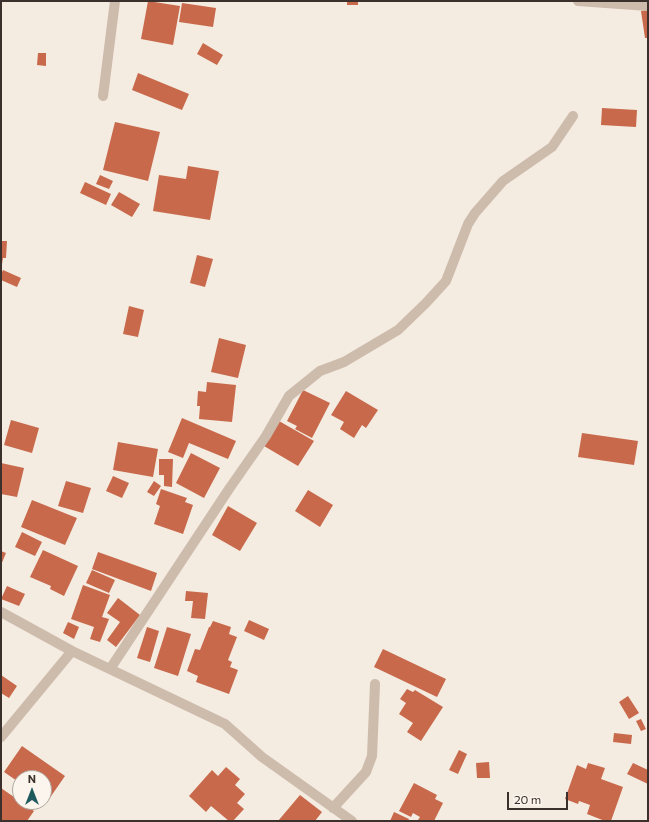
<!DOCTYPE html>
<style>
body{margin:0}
#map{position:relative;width:649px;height:822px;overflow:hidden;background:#f4ebe1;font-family:Commissioner,sans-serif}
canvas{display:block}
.frame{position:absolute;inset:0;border:2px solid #3b302b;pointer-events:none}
.north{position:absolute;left:12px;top:770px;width:40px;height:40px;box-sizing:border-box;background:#fbf5ee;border:1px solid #aea6a0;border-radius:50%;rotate:0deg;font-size:11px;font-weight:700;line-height:16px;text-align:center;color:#3b302b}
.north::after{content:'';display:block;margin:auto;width:14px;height:18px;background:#1f5a5e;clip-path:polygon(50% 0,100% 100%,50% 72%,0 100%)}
.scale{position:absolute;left:507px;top:792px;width:61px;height:18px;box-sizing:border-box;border:2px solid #3b302b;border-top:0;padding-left:5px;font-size:12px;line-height:14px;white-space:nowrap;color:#3b302b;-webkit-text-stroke:3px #fbf5ee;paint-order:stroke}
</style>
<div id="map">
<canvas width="649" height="822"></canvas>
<div class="frame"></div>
<div class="north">N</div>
<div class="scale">20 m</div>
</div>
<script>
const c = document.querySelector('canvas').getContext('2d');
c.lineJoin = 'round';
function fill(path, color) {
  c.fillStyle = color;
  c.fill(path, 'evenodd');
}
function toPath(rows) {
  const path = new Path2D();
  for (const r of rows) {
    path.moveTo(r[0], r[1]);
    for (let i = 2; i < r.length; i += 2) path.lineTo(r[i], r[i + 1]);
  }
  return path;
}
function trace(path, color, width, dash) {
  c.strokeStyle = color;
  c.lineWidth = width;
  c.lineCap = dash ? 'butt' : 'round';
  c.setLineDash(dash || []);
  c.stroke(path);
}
fill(toPath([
 [148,1,180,6,173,45,141,39],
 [347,1,358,1,358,5,347,5],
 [182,3,216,8,213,27,179,22],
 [648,10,648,38,645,38,641,11],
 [203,43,223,55,217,65,197,54],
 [38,53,46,53,46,66,37,65],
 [138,73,189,94,182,110,132,90],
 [602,108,637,110,636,127,601,125],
 [115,122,160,132,148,181,103,170],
 [188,166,219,171,210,220,153,211,159,175,186,179],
 [100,175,113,181,109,189,96,184],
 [85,182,111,194,106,205,80,193],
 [119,192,140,204,132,217,111,205],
 [1,241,7,241,6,258,3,258,2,264,1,264],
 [197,255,213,259,205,287,190,283],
 [3,270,21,278,17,287,1,280,1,274],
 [129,306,144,310,138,337,123,334],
 [219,338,246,345,238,378,211,372],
 [207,382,236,385,232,422,199,419,200,406,197,406,198,391,206,392],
 [303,390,330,403,312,438,295,429,297,426,287,421],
 [346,391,378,410,366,428,362,425,354,438,340,429,344,422,331,415],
 [182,418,236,441,228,459,189,443,183,458,168,452],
 [11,420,39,428,32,453,4,445],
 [279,421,314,441,298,466,264,446],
 [582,433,638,441,634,465,578,457],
 [118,442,158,449,153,477,113,470],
 [191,453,220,468,204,498,176,483],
 [159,459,173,459,172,487,164,486,164,475,159,475],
 [1,463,24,468,17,497,1,494],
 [113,476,129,483,122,498,106,491],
 [66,481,91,488,83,513,58,506],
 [154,481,161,486,154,496,147,492],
 [161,489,187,498,185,502,193,505,183,534,154,524,160,506,156,504],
 [308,490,333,505,320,527,295,511],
 [32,500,77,518,65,545,21,527],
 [228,506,257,523,240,551,212,535],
 [22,532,42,542,35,556,15,547],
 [43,550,78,566,64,596,50,589,51,586,30,577],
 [1,551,6,553,1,565],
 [98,552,157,573,151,591,92,569],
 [92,570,115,580,109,593,86,583],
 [83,585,110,595,102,617,109,619,100,642,90,639,94,627,71,619],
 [7,586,25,594,19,606,1,599],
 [186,591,208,593,205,619,191,618,193,601,185,601],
 [118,598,140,615,116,647,107,640,120,622,107,613],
 [249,620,269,629,264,640,244,631],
 [213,621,231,627,229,634,237,637,228,660,232,662,230,667,238,670,229,694,196,682,198,676,187,671,195,649,200,650,209,627,210,627],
 [68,622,79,627,74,639,63,633],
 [147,627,159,631,150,662,137,658],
 [167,627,191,634,178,676,154,668],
 [383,649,446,679,437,697,374,667],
 [1,675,17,686,9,698,1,693],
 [407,689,413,692,415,690,443,707,421,741,407,732,413,723,399,714,406,703,400,699],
 [628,696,639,713,629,719,619,702],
 [641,719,646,729,641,731,636,721],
 [614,733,632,735,631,744,613,742],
 [22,746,65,776,47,802,44,800,44,778,20,778,20,783,4,772],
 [459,750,467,754,458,774,449,770],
 [489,762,490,778,477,778,476,763],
 [588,763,605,768,601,779,623,787,611,821,605,821,587,814,590,805,579,801,578,804,565,799,577,765,586,769],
 [633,763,648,770,648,784,627,774],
 [226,767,240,779,235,785,245,794,237,803,244,809,233,821,229,821,211,806,206,812,189,796,212,770,218,776],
 [414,783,437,795,435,799,443,803,434,821,419,821,418,820,420,817,413,813,411,817,399,811],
 [1,788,34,811,27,821,1,821],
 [300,795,322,812,315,821,278,821],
 [394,812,409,819,408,821,390,821]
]), '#c8694b');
trace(toPath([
 [578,1,648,6],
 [103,96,115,1],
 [1,612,72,651,225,724,262,757,352,821],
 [110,669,229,489,266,436,289,396,320,371,344,362,398,330,426,303,446,281,468,224,475,213,503,181,552,147,573,116],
 [1,737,72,651],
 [333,808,366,772,372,756,375,684]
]), '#cdbbac', 10);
</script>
